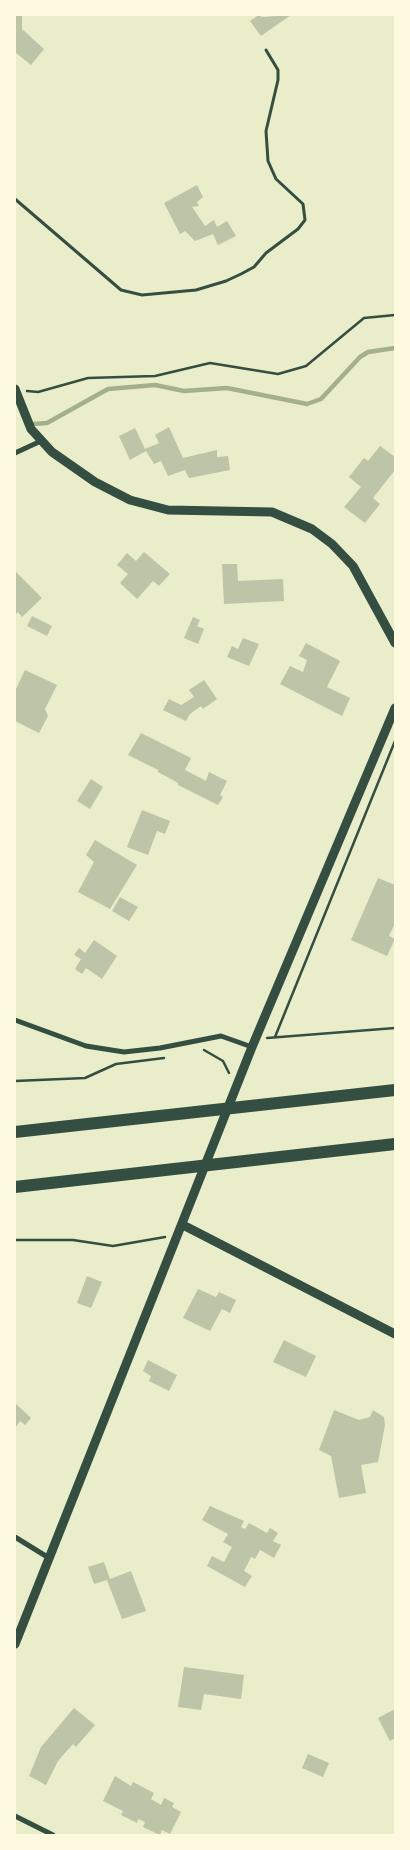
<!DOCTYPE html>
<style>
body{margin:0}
#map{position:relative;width:410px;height:1850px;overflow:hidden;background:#e9edc9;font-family:"DM Sans",sans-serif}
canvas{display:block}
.frame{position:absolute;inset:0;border:16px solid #fefae0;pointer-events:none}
</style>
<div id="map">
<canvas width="410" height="1850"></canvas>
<div class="frame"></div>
</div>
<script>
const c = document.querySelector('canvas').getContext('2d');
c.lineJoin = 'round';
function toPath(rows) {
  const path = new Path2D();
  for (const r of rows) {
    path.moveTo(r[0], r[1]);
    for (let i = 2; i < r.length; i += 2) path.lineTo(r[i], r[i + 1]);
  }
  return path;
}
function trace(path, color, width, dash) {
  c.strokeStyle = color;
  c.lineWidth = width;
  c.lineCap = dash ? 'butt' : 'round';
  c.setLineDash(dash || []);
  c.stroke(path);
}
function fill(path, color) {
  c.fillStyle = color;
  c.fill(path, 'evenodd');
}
trace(toPath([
 [33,424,47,423,108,389,155,385,184,391,227,388,307,404,321,399,360,357,368,352,395,348]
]), '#a3b18a', 4.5);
fill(toPath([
 [15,15,22,15,22,29,44,49,31,65,15,52],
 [259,15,262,17,291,15,261,36,250,21],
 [197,185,203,197,197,202,199,206,192,207,205,226,214,220,217,227,227,221,236,236,218,245,213,234,195,241,185,231,180,234,164,203],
 [169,427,183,458,217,450,217,457,228,456,230,470,189,478,185,470,168,476,161,461,154,464,146,451,130,460,119,436,135,428,145,449,159,443,155,435],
 [380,446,395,457,395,470,373,498,380,504,365,523,344,507,361,487,349,477,364,458,368,461],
 [144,552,170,574,159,586,153,581,137,599,120,583,128,574,117,565,127,553,136,561],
 [222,564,237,564,238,581,283,579,284,601,224,604],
 [15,571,42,598,22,617,18,612,15,615],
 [32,616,52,626,47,636,27,626],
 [193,617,200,620,197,626,204,629,198,644,184,638],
 [243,638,259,644,249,666,227,657,232,646,238,649],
 [306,643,340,661,327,687,350,698,342,716,280,684,290,666,303,672,307,660,299,656],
 [25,670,57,685,45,709,48,716,39,733,15,721,15,691],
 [204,680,217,699,203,709,201,706,190,714,186,721,163,710,169,699,181,705,194,697,189,690],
 [141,733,191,758,185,770,206,781,209,772,227,781,220,795,223,797,218,805,178,785,178,783,158,772,158,770,128,755],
 [91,779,103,787,90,809,77,801],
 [142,810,170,821,165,834,157,831,148,855,127,847],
 [95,840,137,865,110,909,78,892,94,862,86,855],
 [378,878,395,885,395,923,389,936,395,939,387,956,351,940],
 [120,897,138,907,129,921,112,911],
 [94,940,117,956,102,979,86,968,82,974,75,969,81,959,74,955,79,948,85,953],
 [87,1276,102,1282,91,1308,77,1303],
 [198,1289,216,1297,219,1292,236,1300,230,1313,222,1309,210,1331,183,1318],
 [284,1340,316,1356,306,1377,273,1362],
 [148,1360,177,1375,169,1391,149,1381,151,1376,143,1371],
 [15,1403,31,1418,25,1425,20,1421,15,1428],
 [334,1410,359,1420,370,1417,373,1410,384,1417,385,1425,378,1462,361,1465,366,1493,339,1498,331,1456,319,1450],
 [210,1506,244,1521,241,1527,245,1529,249,1523,267,1533,270,1528,278,1533,273,1541,281,1545,274,1558,260,1550,255,1559,251,1557,244,1571,252,1576,245,1587,207,1566,212,1556,224,1562,232,1547,223,1542,228,1534,202,1520],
 [104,1562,110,1579,131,1571,146,1611,122,1619,107,1580,94,1584,88,1567],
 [184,1667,244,1675,241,1699,204,1694,201,1710,178,1707],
 [74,1708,95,1725,76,1747,73,1744,58,1761,46,1785,29,1776,41,1747],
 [395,1709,395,1738,390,1741,378,1718],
 [308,1754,329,1763,323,1777,302,1768],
 [115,1776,131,1786,133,1782,154,1793,151,1799,161,1805,164,1798,174,1803,172,1807,181,1812,170,1834,162,1830,160,1835,143,1827,145,1822,138,1819,137,1823,121,1815,123,1811,103,1801]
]), '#bcc5a7');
trace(toPath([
 [27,391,38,392,88,378,155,376,210,363,278,374,306,366,364,318,395,315],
 [275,1037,395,741],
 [267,1038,395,1028],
 [204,1050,223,1061,229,1073],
 [15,1081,85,1078,116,1064,164,1058],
 [15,1240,73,1240,113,1246,165,1237]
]), '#344e41', 2.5);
trace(toPath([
 [15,199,121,290,142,295,196,290,226,281,241,274,254,267,266,253,298,229,305,220,303,204,276,179,268,161,266,131,278,80,278,70,266,50]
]), '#344e41', 3);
trace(toPath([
 [15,453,41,441],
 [15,1020,86,1046,124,1052,160,1048,221,1036,252,1047],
 [15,1537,49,1558],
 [15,1816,53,1835]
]), '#344e41', 5);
trace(toPath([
 [15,389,31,429,52,452,95,482,130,500,168,510,272,512,312,529,332,544,353,566,395,643],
 [183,1225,395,1334],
 [15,1644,252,1047,395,708]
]), '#344e41', 9);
trace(toPath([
 [15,1132,395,1090],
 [15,1187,395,1144]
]), '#344e41', 12);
</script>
